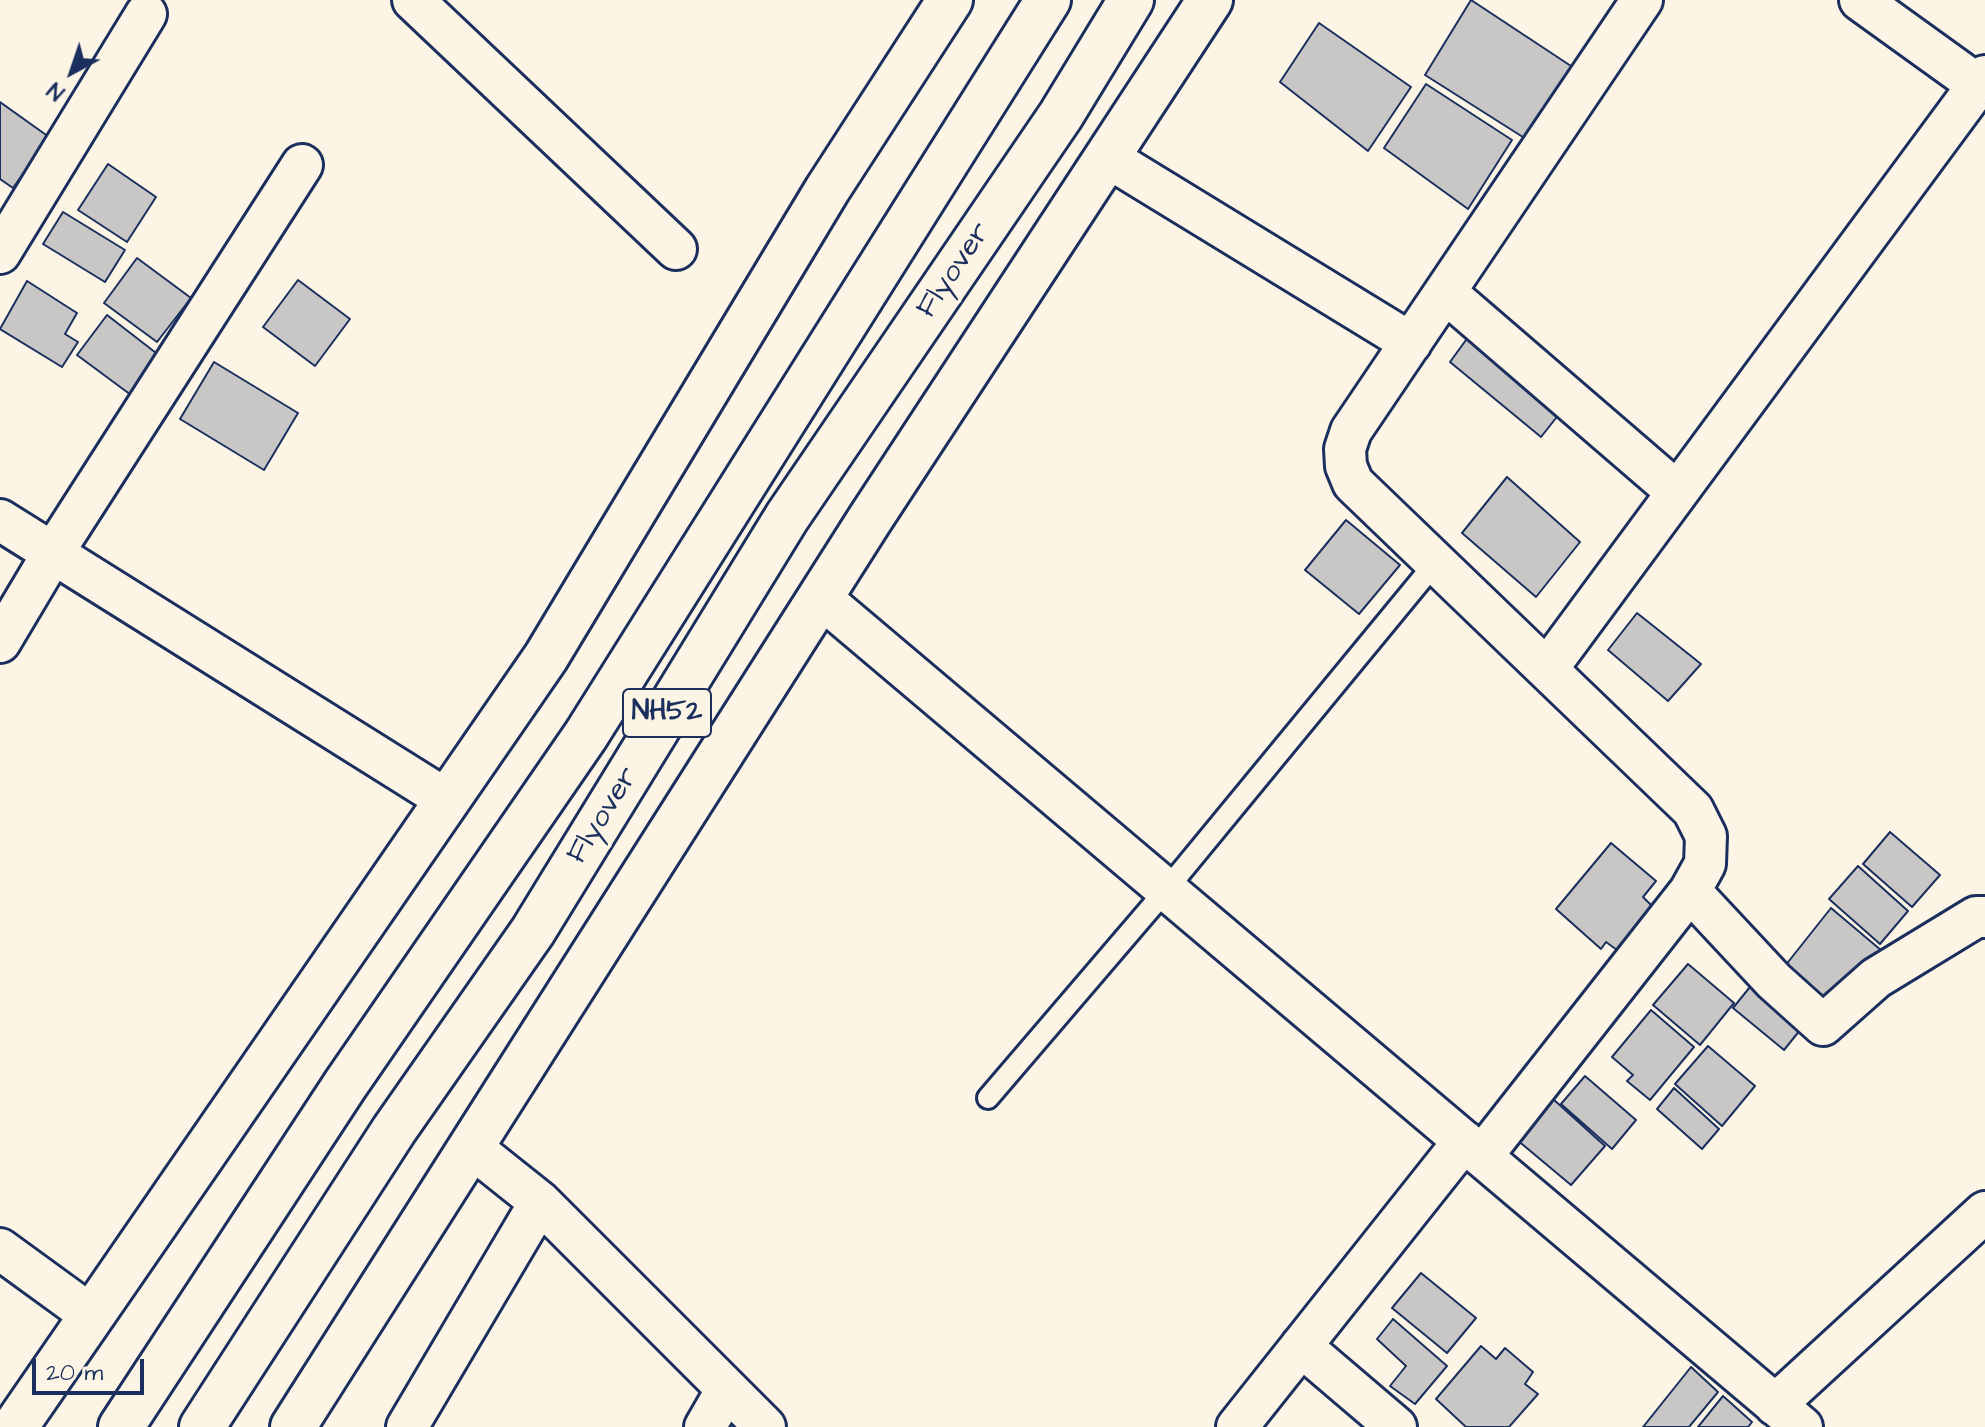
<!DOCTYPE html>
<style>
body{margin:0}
#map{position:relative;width:1985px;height:1427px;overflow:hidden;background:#fcf5e5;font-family:"Architects Daughter",sans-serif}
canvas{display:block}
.north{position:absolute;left:32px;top:32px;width:80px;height:80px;-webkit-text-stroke:6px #fcf5e5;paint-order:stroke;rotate:220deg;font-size:22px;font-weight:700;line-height:32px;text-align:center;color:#1b2f5e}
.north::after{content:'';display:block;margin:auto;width:28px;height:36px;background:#1b2f5e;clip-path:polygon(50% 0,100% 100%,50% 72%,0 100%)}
.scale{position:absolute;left:32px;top:1359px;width:112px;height:36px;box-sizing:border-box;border:4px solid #1b2f5e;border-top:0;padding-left:10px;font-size:24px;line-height:28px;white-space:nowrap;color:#1b2f5e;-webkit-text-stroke:6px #fcf5e5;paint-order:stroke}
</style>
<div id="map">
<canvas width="1985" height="1427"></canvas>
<div class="north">N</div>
<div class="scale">20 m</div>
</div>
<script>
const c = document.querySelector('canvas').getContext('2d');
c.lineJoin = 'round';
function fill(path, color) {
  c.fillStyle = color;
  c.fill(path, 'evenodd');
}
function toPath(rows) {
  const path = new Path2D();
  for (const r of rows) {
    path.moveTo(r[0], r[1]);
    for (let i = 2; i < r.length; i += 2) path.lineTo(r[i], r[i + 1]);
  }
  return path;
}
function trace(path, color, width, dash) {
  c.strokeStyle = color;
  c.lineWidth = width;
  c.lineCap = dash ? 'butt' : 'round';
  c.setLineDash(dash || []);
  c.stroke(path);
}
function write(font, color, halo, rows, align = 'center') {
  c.font = font + ' "Architects Daughter",sans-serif';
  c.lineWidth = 7;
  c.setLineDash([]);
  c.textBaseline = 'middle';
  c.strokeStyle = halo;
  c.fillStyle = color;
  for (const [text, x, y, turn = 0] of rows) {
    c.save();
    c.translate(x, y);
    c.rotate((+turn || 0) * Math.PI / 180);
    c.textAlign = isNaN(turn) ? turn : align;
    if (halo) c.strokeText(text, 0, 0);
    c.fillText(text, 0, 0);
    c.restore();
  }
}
const building = toPath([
 [1471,0,1574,68,1526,139,1425,75,1471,0],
 [1319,23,1411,87,1368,151,1280,82,1319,23],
 [1426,84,1512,140,1468,209,1384,148,1426,84],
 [0,102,49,137,13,188,0,179,0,102],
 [108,164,156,197,127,242,78,210,108,164],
 [63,212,125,250,105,282,43,244,63,212],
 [137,258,191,298,157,342,104,303,137,258],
 [298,280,350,319,315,366,263,327,298,280],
 [27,281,77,313,65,334,78,342,62,367,0,329,27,281],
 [107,315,160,356,131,395,77,355,107,315],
 [1474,329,1567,404,1541,437,1450,362,1474,329],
 [214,362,298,413,264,470,180,419,214,362],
 [1507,477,1580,542,1536,597,1462,533,1507,477],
 [1346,520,1400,565,1359,614,1305,570,1346,520],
 [1637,613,1701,664,1668,701,1608,650,1637,613],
 [1890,832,1940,875,1912,907,1863,864,1890,832],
 [1611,843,1656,881,1643,897,1653,907,1617,950,1606,942,1601,949,1556,909,1611,843],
 [1858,866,1908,911,1880,944,1829,899,1858,866],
 [1831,908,1882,951,1822,1016,1777,976,1831,908],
 [1688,964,1734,1003,1700,1045,1653,1005,1688,964],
 [1758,977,1809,1019,1784,1050,1733,1008,1758,977],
 [1651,1010,1694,1047,1650,1100,1627,1081,1633,1075,1612,1057,1651,1010],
 [1708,1046,1755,1086,1722,1126,1675,1084,1708,1046],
 [1585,1076,1636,1120,1612,1149,1561,1104,1585,1076],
 [1674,1088,1719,1129,1702,1149,1657,1109,1674,1088],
 [1553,1099,1605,1146,1571,1185,1516,1139,1553,1099],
 [1421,1273,1476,1318,1447,1353,1392,1308,1421,1273],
 [1393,1319,1447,1366,1415,1404,1390,1386,1406,1366,1377,1339,1393,1319],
 [1481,1346,1496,1359,1505,1348,1533,1372,1525,1384,1538,1394,1509,1427,1466,1427,1436,1399,1481,1346],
 [1691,1367,1718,1392,1689,1427,1643,1427,1691,1367],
 [1723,1396,1752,1422,1748,1427,1698,1427,1723,1396]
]);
fill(building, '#c8c7c6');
trace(building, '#1b2f5e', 2);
const service = toPath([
 [988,1098,1166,890,1436,562]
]);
const minor = toPath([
 [413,0,676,249],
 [1860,0,1978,85,1985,76],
 [1107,157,1411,343],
 [0,253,146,14],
 [1445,292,1677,492],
 [0,520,447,800],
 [820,597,1802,1427],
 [0,642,53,553,302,165],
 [1547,669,1978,85],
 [1690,891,1774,981,1823,1025,1876,978,1976,917,1985,917],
 [471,1147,540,1202,765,1427],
 [1482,1156,1690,891,1705,864,1706,836,1693,810,1353,483,1346,466,1345,449,1351,431,1642,0],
 [0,1249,92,1316],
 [1301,1346,1396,1427],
 [1775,1405,1985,1212],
 [407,1427,540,1202],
 [705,1427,727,1389],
 [1237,1427,1464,1141]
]);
const secondary = toPath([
 [15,1427,546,657,827,190,950,0],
 [293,1427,870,519,1210,0]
]);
const trunk = toPath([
 [121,1427,345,1085,586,735,1048,0],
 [202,1427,394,1130,533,931,787,517,1061,115,1131,0]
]);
trace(service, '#1b2f5e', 26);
trace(minor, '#1b2f5e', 46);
trace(secondary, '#1b2f5e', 50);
trace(trunk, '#1b2f5e', 50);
trace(service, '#fcf5e5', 20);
trace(minor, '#fcf5e5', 40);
trace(secondary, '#fcf5e5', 44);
trace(trunk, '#fcf5e5', 44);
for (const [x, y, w] of [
 [667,713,88]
]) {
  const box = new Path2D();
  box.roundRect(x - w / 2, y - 24, w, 48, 6);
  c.fillStyle = '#fcf5e5';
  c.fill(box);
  trace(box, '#1b2f5e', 2);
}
write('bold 28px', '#1b2f5e', null, [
 ["NH52",667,713]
]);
write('30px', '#1b2f5e', '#fcf5e5', [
 ["Flyover",955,271,-56],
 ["Flyover",604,816,-58]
]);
</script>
